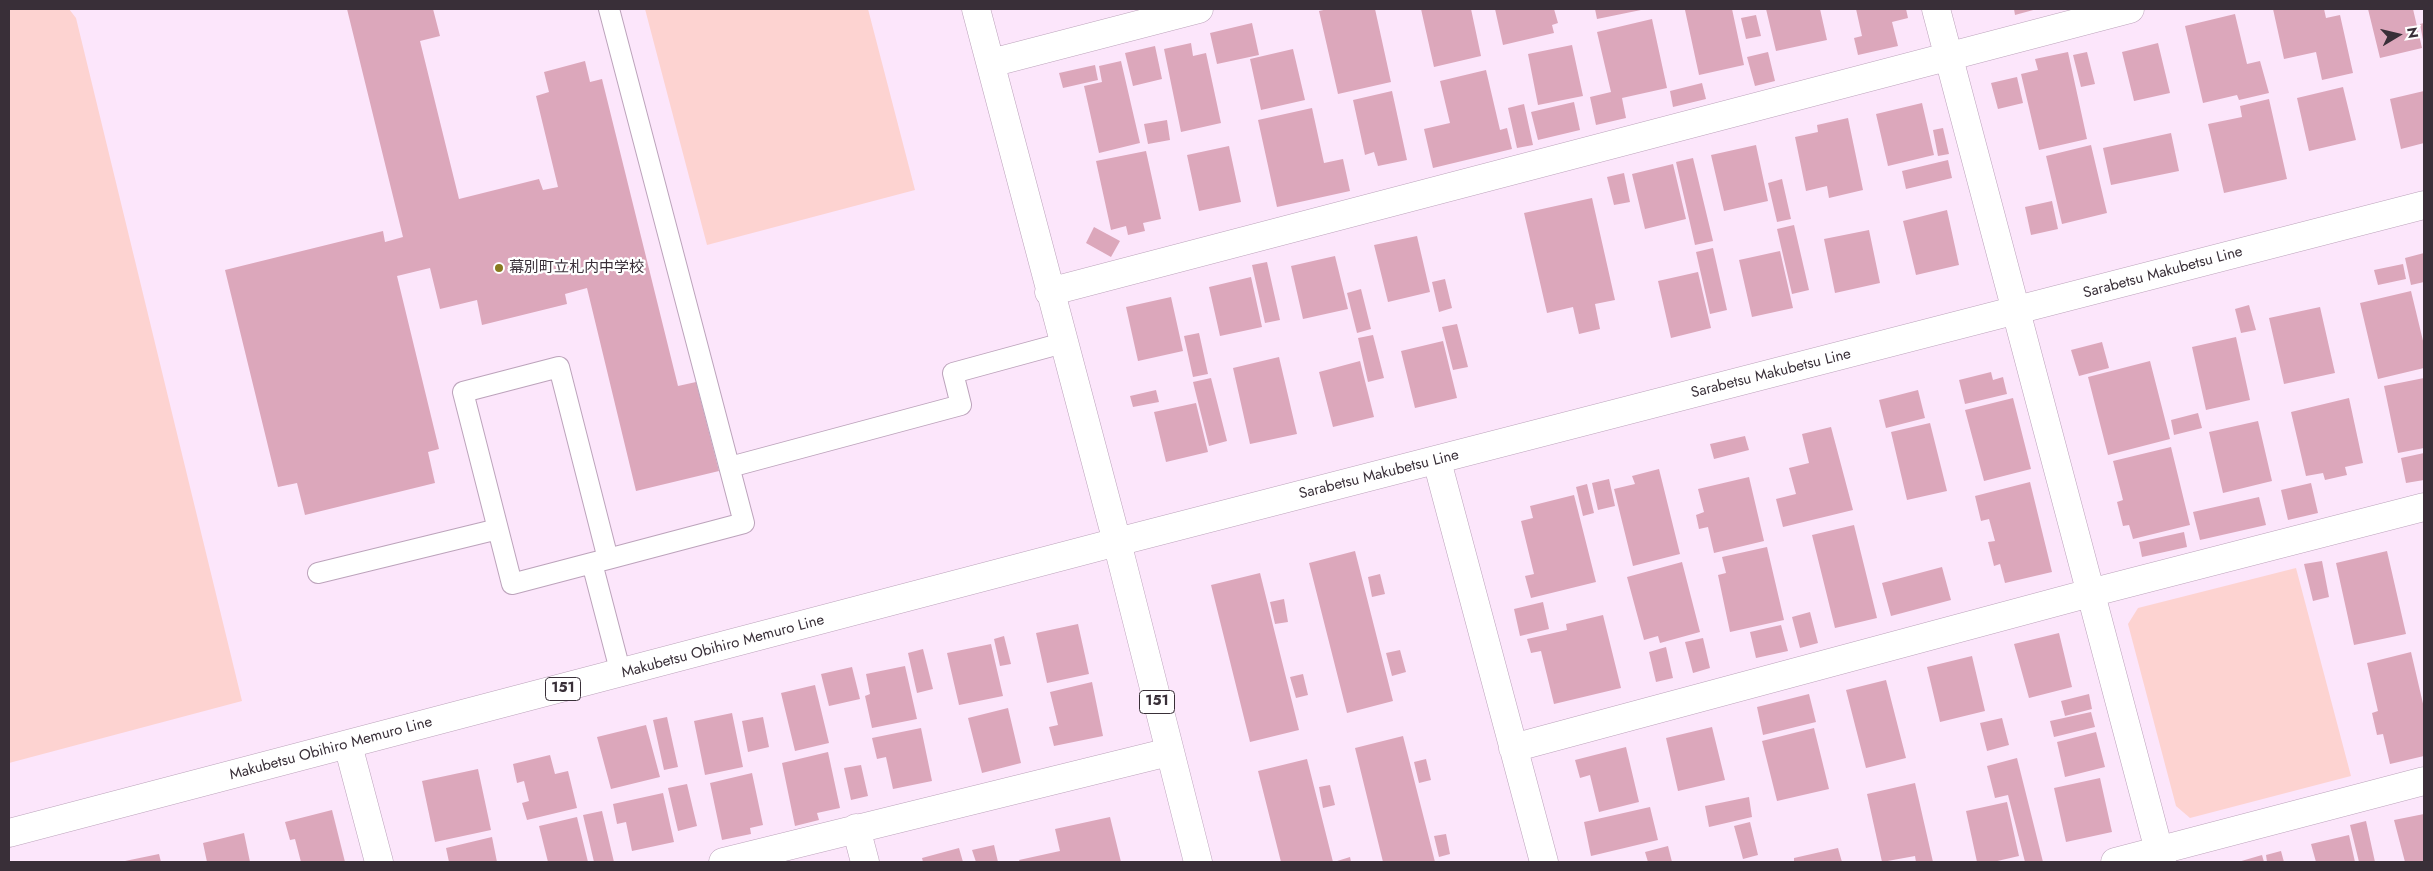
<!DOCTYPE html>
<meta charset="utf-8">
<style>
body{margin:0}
#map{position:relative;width:2433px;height:871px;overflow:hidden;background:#fce6fb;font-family:Jost,sans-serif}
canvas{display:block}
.frame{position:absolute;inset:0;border:10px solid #392f38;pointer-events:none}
.north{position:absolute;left:2373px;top:10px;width:50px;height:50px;-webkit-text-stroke:4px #fff;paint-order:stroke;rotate:81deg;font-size:14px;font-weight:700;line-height:20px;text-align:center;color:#392f38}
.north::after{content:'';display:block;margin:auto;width:18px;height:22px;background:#392f38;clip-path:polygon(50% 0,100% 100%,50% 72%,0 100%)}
</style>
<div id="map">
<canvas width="2433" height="871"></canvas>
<div class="frame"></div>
<div class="north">N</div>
</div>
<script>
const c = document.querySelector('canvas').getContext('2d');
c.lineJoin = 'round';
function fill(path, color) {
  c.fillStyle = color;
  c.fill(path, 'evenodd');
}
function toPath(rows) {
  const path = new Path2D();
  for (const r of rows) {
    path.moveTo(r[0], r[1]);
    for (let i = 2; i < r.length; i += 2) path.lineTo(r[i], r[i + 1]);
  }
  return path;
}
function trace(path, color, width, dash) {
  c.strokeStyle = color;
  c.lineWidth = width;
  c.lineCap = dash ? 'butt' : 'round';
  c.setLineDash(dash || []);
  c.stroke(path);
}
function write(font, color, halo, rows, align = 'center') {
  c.font = font + ' Jost,"Noto Sans JP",sans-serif';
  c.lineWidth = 4.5;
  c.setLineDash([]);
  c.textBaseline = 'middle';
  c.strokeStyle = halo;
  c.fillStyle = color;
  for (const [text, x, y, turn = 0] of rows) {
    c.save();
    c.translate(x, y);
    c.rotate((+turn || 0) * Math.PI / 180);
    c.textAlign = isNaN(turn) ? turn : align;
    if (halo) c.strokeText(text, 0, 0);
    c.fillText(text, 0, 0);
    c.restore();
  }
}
fill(toPath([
 [9,9,69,9,76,18,242,701,9,763],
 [645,9,868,9,915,190,707,245],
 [2296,568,2351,776,2190,818,2176,806,2128,624,2138,608]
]), '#fdd3d1');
fill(toPath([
 [347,9,433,9,440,36,420,41,459,199,539,179,543,190,558,187,536,96,549,92,544,72,585,61,590,82,602,79,678,386,696,382,719,471,636,491,587,288,565,294,567,304,482,325,477,300,440,309,430,268,397,276,439,449,428,452,435,483,305,515,297,483,278,487,225,270,383,231,385,242,403,237],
 [1328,9,1375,9,1391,82,1338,94,1319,11],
 [1421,9,1471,9,1481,56,1434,67],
 [1495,9,1554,9,1558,23,1552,25,1554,33,1503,45],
 [1595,9,1641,9,1641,10,1597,19],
 [1732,9,1744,65,1699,75,1685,10],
 [1766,9,1820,9,1827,40,1776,51],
 [1856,9,1906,9,1908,18,1892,22,1898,46,1858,55,1854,38,1862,36],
 [2014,9,2037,9,2015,15],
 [2273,9,2324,9,2326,18,2340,15,2353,73,2322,80,2316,52,2284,59],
 [2368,9,2413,9,2422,48,2380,58],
 [2235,14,2247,64,2260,61,2269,93,2239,100,2237,95,2203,103,2185,26],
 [1756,15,1761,36,1746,39,1741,18],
 [1652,19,1667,88,1622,98,1626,118,1596,125,1590,97,1611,92,1597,32],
 [1252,23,1259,55,1217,64,1210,33],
 [2424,23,2424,40,2423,40,2420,24],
 [1191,43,1193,56,1206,53,1221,123,1181,132,1164,49],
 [2158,43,2170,93,2134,101,2122,52],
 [1572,45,1583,96,1538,105,1528,54],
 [1155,46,1162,79,1133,86,1125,53],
 [1293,49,1305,100,1261,110,1250,59],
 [1768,52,1775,81,1755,86,1747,57],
 [2068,52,2087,139,2039,150,2021,74,2038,70,2035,59],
 [2087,52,2095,84,2081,87,2073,55],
 [1121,61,1140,143,1099,153,1084,86,1102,82,1099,66],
 [1095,65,1098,80,1063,88,1059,73],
 [1486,70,1500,130,1507,128,1512,149,1433,168,1424,129,1450,123,1440,81],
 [2017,77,2023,103,1998,109,1991,83],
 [1702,83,1706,99,1673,107,1670,91],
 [2343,87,2356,140,2309,151,2297,98],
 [1392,91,1407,160,1378,166,1374,152,1365,155,1353,100],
 [2424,91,2424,143,2401,149,2390,99],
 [2269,99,2287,179,2224,193,2208,124,2242,117,2240,106],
 [1574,102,1580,130,1538,140,1531,112],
 [1922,103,1934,155,1888,166,1876,114],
 [1524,104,1533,145,1517,148,1508,108],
 [1312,108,1324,163,1343,159,1350,191,1277,207,1258,120],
 [1848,118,1863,190,1829,198,1827,186,1806,191,1795,137,1818,132,1817,125],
 [1167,120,1170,140,1148,144,1144,124],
 [1943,128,1949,154,1938,156,1933,130],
 [2171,133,2179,171,2111,185,2103,148],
 [1756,145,1768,201,1724,211,1711,155],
 [2091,145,2107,213,2062,224,2046,156],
 [1229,146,1241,202,1199,211,1187,155],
 [1146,151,1161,219,1143,223,1145,231,1128,235,1126,226,1111,230,1096,161],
 [1693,158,1713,241,1695,245,1676,162],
 [1948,160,1952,178,1906,189,1902,171],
 [1673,164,1686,219,1645,229,1632,174],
 [1624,173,1630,202,1614,205,1607,177],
 [1782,179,1791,219,1777,222,1768,183],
 [1592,198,1615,300,1595,304,1600,329,1579,334,1573,307,1547,313,1524,213],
 [2052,201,2058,229,2031,235,2025,207],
 [1947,210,1959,265,1916,275,1903,221],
 [1794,225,1809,290,1792,294,1777,229],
 [1094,227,1120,241,1111,257,1086,243],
 [1869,230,1880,283,1835,293,1824,239],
 [1417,236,1430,292,1388,302,1374,245],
 [1713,248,1727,310,1710,314,1696,252],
 [1780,251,1793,308,1752,317,1739,260],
 [2424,253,2424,282,2411,285,2405,258],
 [1335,256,1348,309,1303,319,1291,266],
 [1267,262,1280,320,1265,323,1252,265],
 [2403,264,2406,279,2378,285,2374,270],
 [1698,272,1711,328,1671,338,1658,281],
 [1251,277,1262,327,1220,336,1209,287],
 [1445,279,1452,308,1439,312,1432,282],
 [1361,289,1371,329,1357,333,1347,293],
 [2411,291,2424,345,2424,368,2378,379,2360,303],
 [1171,297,1183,351,1138,361,1126,307],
 [2249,305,2256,330,2241,333,2235,309],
 [2320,307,2335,373,2284,384,2269,318],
 [1457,324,1468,367,1453,370,1442,327],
 [1199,333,1208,374,1193,377,1184,336],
 [1373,335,1384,378,1368,382,1358,338],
 [2236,337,2250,400,2206,410,2192,347],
 [1443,341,1457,398,1415,408,1401,351],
 [2102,342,2109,368,2079,376,2071,350],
 [1279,357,1297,434,1250,444,1233,368],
 [1360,361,1374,417,1333,427,1319,372],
 [2150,361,2170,439,2108,455,2088,377],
 [1991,372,1993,380,2003,377,2007,394,1965,404,1959,380],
 [1211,378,1227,441,1209,446,1193,382],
 [2424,378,2424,448,2398,453,2384,386],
 [1156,390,1159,402,1133,407,1130,396],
 [1918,390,1925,418,1886,428,1879,400],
 [2013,398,2031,469,1984,481,1965,410],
 [2349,398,2363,463,2345,467,2347,475,2325,480,2323,473,2306,476,2291,412],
 [1196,403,1208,452,1166,462,1154,412],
 [2198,413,2202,428,2174,435,2171,420],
 [2258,421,2272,481,2223,493,2209,432],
 [1930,423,1947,491,1907,500,1891,432],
 [1831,427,1853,510,1783,527,1776,499,1796,494,1789,468,1809,463,1802,434],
 [1745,436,1749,450,1714,459,1710,444],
 [2171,447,2190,525,2133,539,2129,525,2123,526,2117,502,2123,500,2113,461],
 [2424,453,2424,480,2406,483,2401,458],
 [1659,469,1680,554,1633,566,1614,489,1635,484,1632,476],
 [1749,477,1764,541,1714,553,1708,527,1699,529,1696,515,1704,512,1698,489],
 [1609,479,1615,506,1598,510,1592,483],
 [2030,482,2052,572,2005,583,2000,564,1994,566,1988,542,1995,541,1989,519,1981,521,1975,496],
 [2311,483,2318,513,2288,520,2281,490],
 [1587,484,1594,513,1583,516,1576,487],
 [1574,495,1596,582,1531,598,1525,576,1534,574,1521,521,1533,518,1530,506],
 [2259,497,2266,525,2200,540,2193,512],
 [1854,525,1877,618,1835,628,1812,535],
 [2184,532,2187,547,2142,557,2139,542],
 [1767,547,1784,620,1730,632,1718,575,1726,573,1722,557],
 [1355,551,1393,701,1347,713,1309,563],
 [2387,551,2406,634,2354,645,2336,563],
 [2322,561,2329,597,2313,601,2304,564],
 [1682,562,1700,632,1660,643,1658,636,1644,640,1627,577],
 [1942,567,1951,600,1891,616,1882,583],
 [1260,573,1299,730,1250,742,1211,585],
 [1380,574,1385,594,1372,597,1368,577],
 [1284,599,1288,622,1275,624,1270,602],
 [1543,602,1549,629,1520,636,1514,609],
 [1810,612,1818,643,1800,648,1792,617],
 [1603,615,1621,688,1554,704,1541,651,1531,653,1527,639,1567,630,1566,624],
 [1078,624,1089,674,1047,683,1036,633],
 [1781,625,1788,651,1756,658,1750,632],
 [2059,633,2072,687,2029,698,2014,644],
 [1004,636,1011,664,1000,666,994,639],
 [1703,638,1710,668,1693,673,1685,642],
 [991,644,1003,696,959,705,947,653],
 [1666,647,1673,678,1656,682,1649,652],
 [923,649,933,689,917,693,908,653],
 [1400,650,1406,672,1392,676,1386,653],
 [2411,652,2424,708,2424,756,2390,764,2383,734,2377,735,2372,713,2378,711,2367,663],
 [1972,656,1985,711,1940,722,1927,667],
 [905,666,917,719,872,728,865,696,870,694,866,674],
 [852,667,860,699,829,706,821,674],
 [1303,674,1308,695,1296,698,1290,677],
 [1886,680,1906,758,1866,768,1846,690],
 [1092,682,1103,736,1054,746,1049,727,1058,725,1050,692],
 [815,685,829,743,795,751,781,693],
 [1809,694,1816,722,1763,735,1757,707],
 [2089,694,2092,709,2065,716,2061,701],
 [1008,708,1021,763,982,773,968,718],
 [2091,712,2095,727,2054,737,2050,721],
 [732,713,743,767,705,775,694,721],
 [667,717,678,767,664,770,653,720],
 [763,717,769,747,748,752,742,721],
 [2002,718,2009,745,1987,751,1980,723],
 [646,725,660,777,611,789,597,737],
 [1712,727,1725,780,1678,791,1666,738],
 [921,728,932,781,893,789,886,757,877,759,872,738],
 [1814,728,1829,789,1777,801,1762,741],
 [2096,732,2105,767,2065,777,2057,742],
 [1403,736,1435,862,1383,862,1355,748],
 [1626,747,1639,802,1599,812,1590,775,1580,778,1575,760],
 [828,752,840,808,817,813,819,820,795,826,782,763],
 [550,755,555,774,568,771,577,808,527,820,522,803,529,801,524,781,517,783,513,764],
 [2017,758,2043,862,2025,862,2008,795,1995,798,1987,766],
 [1307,759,1333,862,1281,862,1258,771],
 [1426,759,1431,780,1419,783,1414,762],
 [861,765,868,796,851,800,844,768],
 [478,769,491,830,435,842,422,781],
 [752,773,763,825,750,828,751,834,722,840,710,783],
 [2100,778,2112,832,2066,842,2054,788],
 [1915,783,1933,862,1916,862,1915,856,1882,862,1867,794],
 [687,784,697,826,678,831,668,788],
 [1330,785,1335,805,1323,808,1319,787],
 [663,793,674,842,632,851,626,822,617,824,613,804],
 [1749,797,1752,817,1709,827,1705,806],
 [2007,802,2019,856,1993,862,1977,862,1966,811],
 [1650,807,1658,840,1591,856,1584,822],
 [332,810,345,862,301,862,295,839,290,840,285,822],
 [602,811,614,862,594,862,583,815],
 [2424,814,2424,862,2405,862,2394,820],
 [577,817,588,862,548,862,539,826],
 [1110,817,1121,862,1020,862,1019,860,1060,851,1055,829],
 [2366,821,2375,862,2359,862,2350,825],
 [1750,822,1758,855,1743,859,1734,826],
 [244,833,250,862,207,862,203,843],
 [1446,834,1450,854,1439,857,1434,836],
 [2349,835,2355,862,2316,862,2311,844],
 [492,837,497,862,449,862,446,848],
 [994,845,998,862,976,862,972,850],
 [1668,846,1672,862,1648,862,1645,852],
 [959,848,963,862,923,862,922,858],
 [1838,848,1842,862,1794,862,1794,858],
 [2281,851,2284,862,2267,862,2266,855],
 [159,854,161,862,125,862,125,861],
 [2262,855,2264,862,2238,862],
 [1350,857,1351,862,1334,862]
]), '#dca7bb');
const service = toPath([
 [730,467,961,405,953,373,1063,343],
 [608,559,559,367,463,392,512,584,592,563,608,559,744,523,609,9],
 [592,563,621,674],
 [318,573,498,529]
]);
const minor = toPath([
 [976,9,1117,542],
 [1936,9,2162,862],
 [991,63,1199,9],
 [1049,292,2130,9],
 [1437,461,1544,862],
 [348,745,379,862],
 [1513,748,2090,593,2424,507],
 [856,828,865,862],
 [723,862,1169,752],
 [2115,862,2424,781]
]);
const secondary = toPath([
 [1117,542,2424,205]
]);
const primary = toPath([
 [9,833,1117,542,1198,862]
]);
trace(service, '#bca3bb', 22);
trace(minor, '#bca3bb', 29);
trace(secondary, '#bca3bb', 29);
trace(primary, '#bca3bb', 29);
trace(service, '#fff', 20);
trace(minor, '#fff', 28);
trace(secondary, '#fff', 28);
trace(primary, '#fff', 28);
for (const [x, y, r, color] of [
 [499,268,5,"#877a1f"]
]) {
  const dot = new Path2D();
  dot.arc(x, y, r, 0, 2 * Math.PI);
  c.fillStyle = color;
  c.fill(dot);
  trace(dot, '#fff', 2);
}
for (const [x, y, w] of [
 [563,689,35],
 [1157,702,35]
]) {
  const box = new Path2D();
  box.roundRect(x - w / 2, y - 11.5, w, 23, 4);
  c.fillStyle = '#fff';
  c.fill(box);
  trace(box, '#392f38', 1);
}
write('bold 14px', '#392f38', null, [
 ["151",563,689],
 ["151",1157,702]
]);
write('15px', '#392f38', '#fff', [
 ["幕別町立札内中学校",509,268]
], 'left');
write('15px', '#392f38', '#fff', [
 ["Sarabetsu Makubetsu Line",2163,273,-15],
 ["Sarabetsu Makubetsu Line",1771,374,-14],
 ["Sarabetsu Makubetsu Line",1379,475,-14],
 ["Makubetsu Obihiro Memuro Line",723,647,-15],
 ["Makubetsu Obihiro Memuro Line",331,749,-15]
]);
</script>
